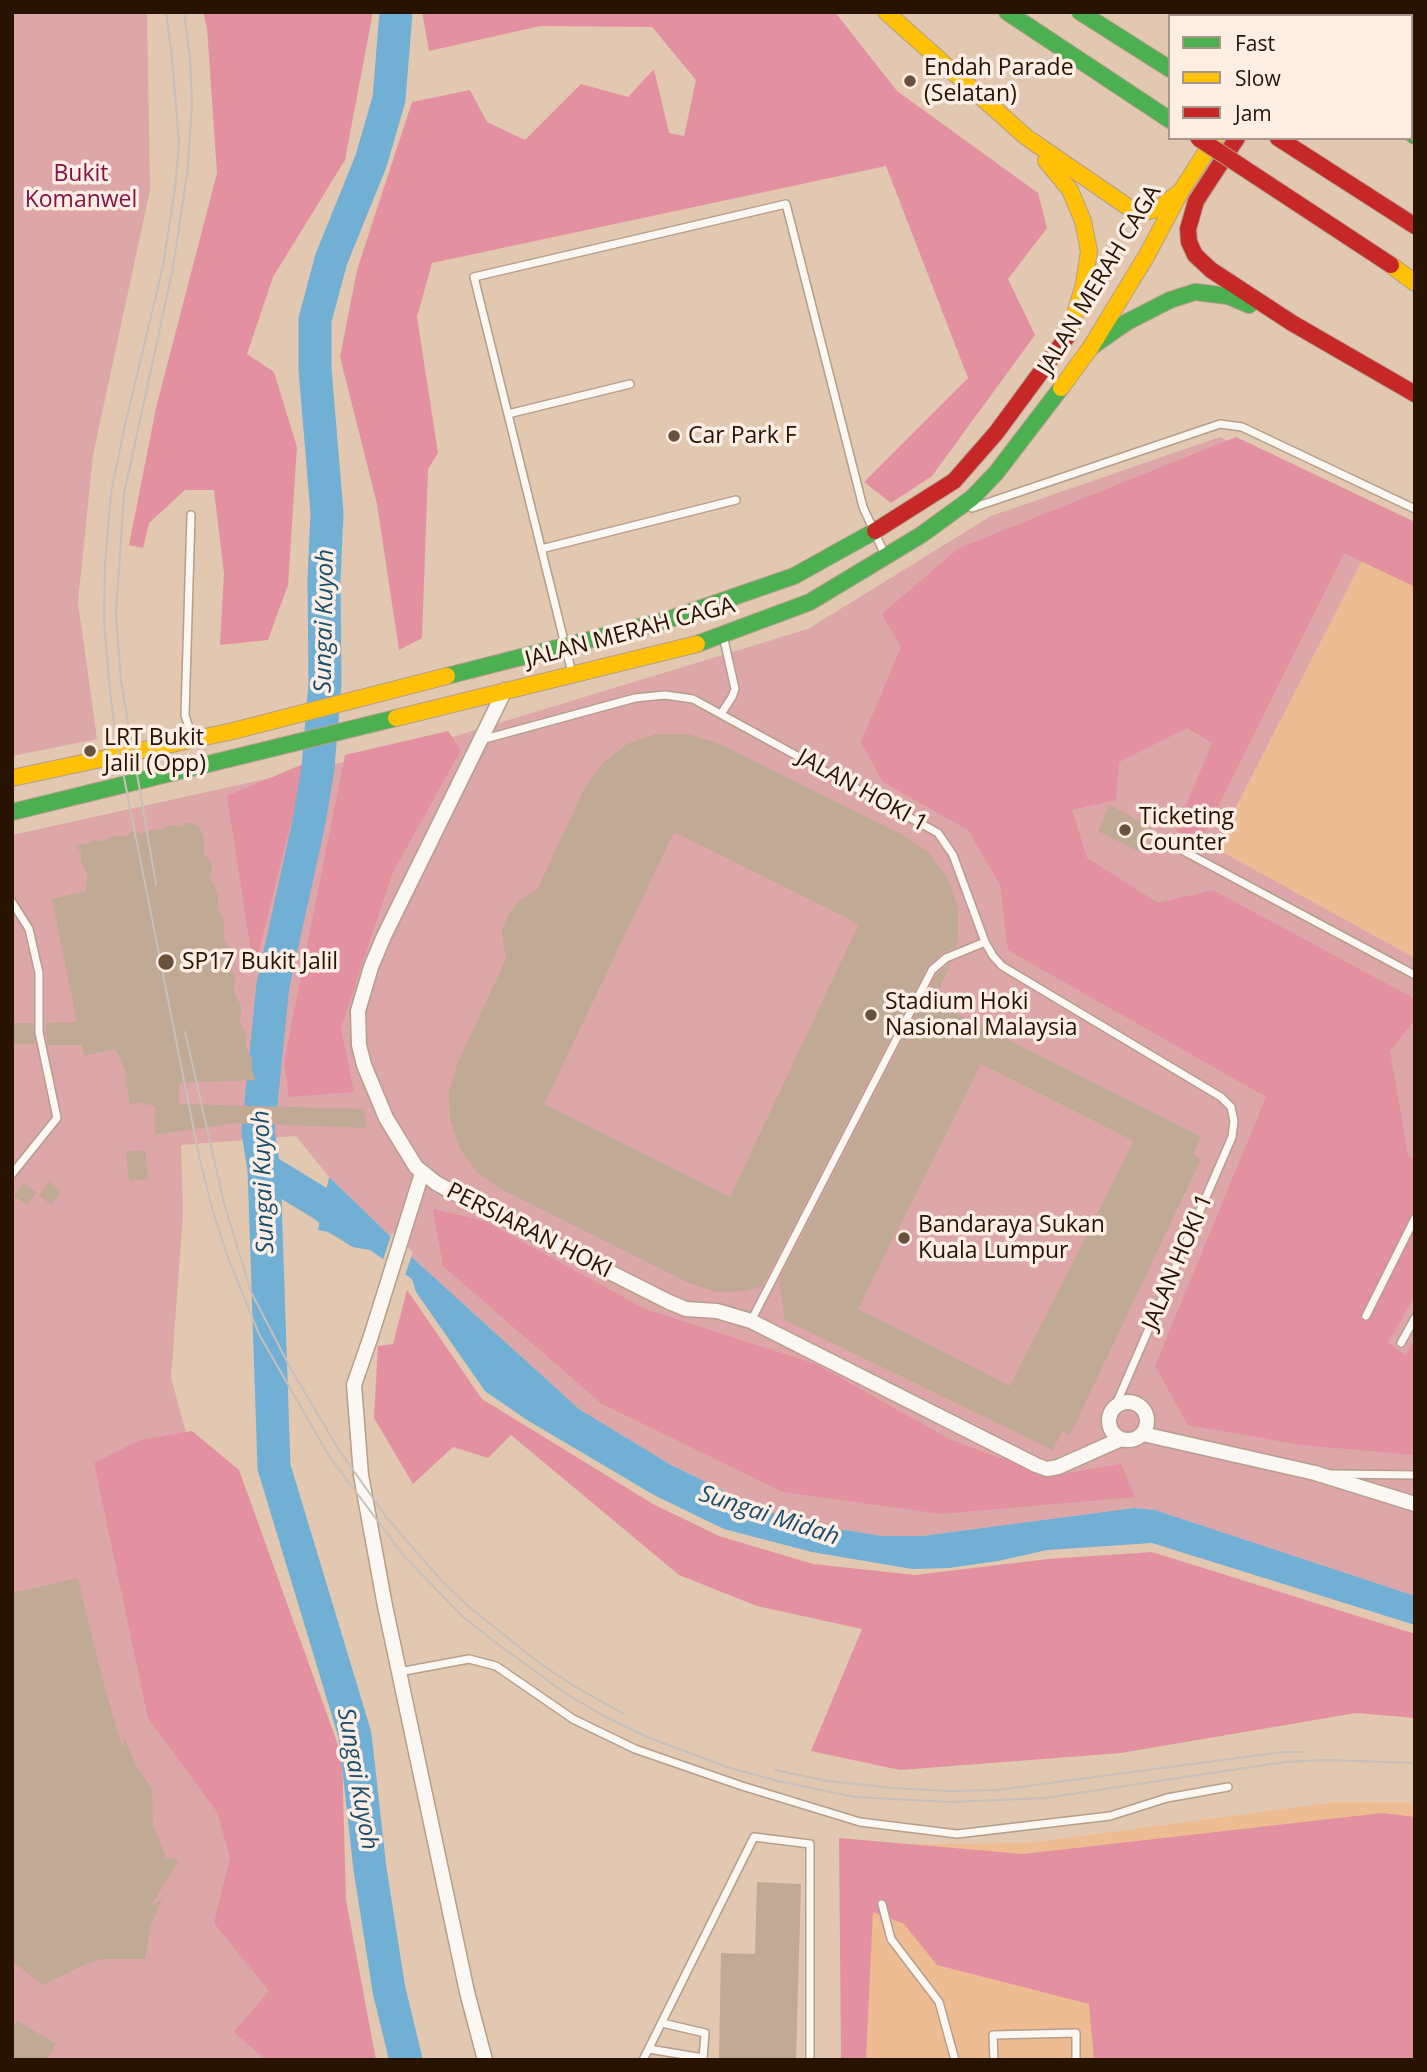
<!DOCTYPE html>
<style>
body{margin:0}
#map{position:relative;width:1427px;height:2072px;overflow:hidden;background:#e2c7b1;font-family:"Open Sans",sans-serif}
canvas{display:block}
.frame{position:absolute;inset:0;border:14px solid #281200;pointer-events:none}
.legend{position:absolute;left:1168px;top:14px;width:245px;height:126px;box-sizing:border-box;background:#fceee4;border:2px solid #a79689;margin:0;padding:9px 12px;list-style:none;font-size:21px;color:#281200}
.legend li{display:flex;align-items:center;gap:14px;height:35px}
.legend b{width:35px;border:2px solid #a79689}
</style>
<div id="map">
<canvas width="1427" height="2072"></canvas>
<div class="frame"></div>
<ul class="legend">
<li><b style="height:9px;background:#4caf50"></b>Fast</li>
<li><b style="height:9px;background:#ffc107"></b>Slow</li>
<li><b style="height:9px;background:#c62828"></b>Jam</li>
</ul>
</div>
<script>
const c = document.querySelector('canvas').getContext('2d');
c.lineJoin = 'round';
function fill(path, color) {
  c.fillStyle = color;
  c.fill(path, 'evenodd');
}
function toPath(rows) {
  const path = new Path2D();
  for (const r of rows) {
    if (r.length === 3) {
      path.moveTo(r[0] + r[2], r[1]);
      path.arc(r[0], r[1], r[2], 0, 2 * Math.PI);
      continue;
    }
    path.moveTo(r[0], r[1]);
    for (let i = 2; i < r.length; i += 2) path.lineTo(r[i], r[i + 1]);
  }
  return path;
}
function trace(path, color, width, dash) {
  c.strokeStyle = color;
  c.lineWidth = width;
  c.lineCap = dash ? 'butt' : 'round';
  c.setLineDash(dash || []);
  c.stroke(path);
}
function write(font, color, halo, rows, align = 'center') {
  c.font = font + ' "Open Sans",sans-serif';
  c.lineWidth = 7;
  c.setLineDash([]);
  c.textBaseline = 'middle';
  c.strokeStyle = halo;
  c.fillStyle = color;
  for (const [text, x, y, turn = 0] of rows) {
    c.save();
    c.translate(x, y);
    c.rotate((+turn || 0) * Math.PI / 180);
    c.textAlign = isNaN(turn) ? turn : align;
    if (halo) c.strokeText(text, 0, 0);
    c.fillText(text, 0, 0);
    c.restore();
  }
}
fill(toPath([
 [1382,522,1415,539,1415,958,1215,848],
 [1336,1802,1415,1803,1415,2060,853,2060,854,1845,1029,1843]
]), '#eebc93');
fill(toPath([
 [12,12,147,12,150,190,93,455,78,602,97,739,12,756],
 [1220,437,1382,522,1215,848,1415,958,1415,1596,1155,1510,1134,1508,922,1536,882,1536,801,1523,757,1507,671,1465,579,1409,416,1261,329,1177,296,1136,181,1145,183,1213,171,1378,215,1537,346,2060,12,2060,12,835,443,740,808,629,991,516]
]), '#dda6a9');
fill(toPath([
 [203,12,373,12,345,160,273,277,247,354,274,372,297,447,288,585,268,640,220,645,224,574,214,490,185,490,149,523,143,548,129,545,156,408,217,173,207,28],
 [422,12,835,12,897,91,1038,193,1047,228,1008,279,1035,335,932,476,891,503,864,482,968,378,886,166,432,263,417,317,438,453,428,469,422,638,399,650,377,504,340,357,357,270,412,102,470,90,487,122,525,140,581,84,628,97,654,69,669,133,684,136,696,80,652,27,540,26,429,51],
 [1236,437,1415,522,1415,587,1344,553,1199,845,1176,830,1212,743,1187,728,1119,762,1116,800,1072,810,1087,858,1158,903,1213,890,1415,999,1415,1020,1390,1051,1408,1156,1415,1159,1415,1295,1388,1343,1406,1355,1415,1339,1415,1455,1301,1445,1188,1425,1155,1366,1266,1097,1008,950,1000,885,968,830,883,782,861,742,901,647,882,614,959,548],
 [448,731,461,750,393,872,341,1028,354,1092,289,1097,284,1062,345,755],
 [308,762,288,835,254,971,227,796],
 [433,1209,485,1221,645,1309,816,1364,951,1440,1050,1476,1121,1464,1135,1497,941,1514,783,1492,602,1404,443,1266],
 [407,1290,482,1399,653,1504,719,1536,813,1564,915,1575,1048,1559,1152,1552,1415,1634,1415,1718,1356,1713,1121,1753,900,1770,811,1751,862,1629,757,1606,679,1575,511,1435,488,1458,453,1447,413,1484,374,1418,378,1346,393,1344],
 [192,1431,239,1470,342,1756,346,1900,376,2060,266,2060,234,2032,269,1991,214,1923,230,1857,217,1812,148,1718,94,1463,140,1440],
 [1382,1813,1415,1817,1415,2060,1094,2060,1089,2004,937,1965,904,1924,873,1912,866,2060,841,2060,839,1838,1023,1854]
]), '#e391a0');
fill(toPath([
 [329,1177,416,1261,579,1409,671,1465,757,1507,801,1523,882,1536,922,1536,1134,1508,1155,1510,1415,1596,1415,1625,1152,1543,1047,1550,998,1561,949,1568,912,1569,812,1552,724,1529,654,1495,527,1420,485,1391,416,1292,412,1279,370,1250,353,1247,328,1232,318,1230]
]), '#71afd5');
fill(toPath([
 [392,1232,413,1252,404,1278,382,1263]
]), '#e2c7b1');
trace(toPath([
 [396,12,389,99,371,161,331,260,315,320,315,369,327,513,324,579,325,683,318,768,309,822,273,985,258,1132,264,1169,274,1467,355,1735,370,1869,389,1990,406,2060],
 [264,1169,323,1205,358,1231]
]), '#71afd5', 33);
fill(toPath([
 [656,734,687,734,717,743,903,835,929,853,948,878,958,908,958,939,956,947,942,953,927,967,762,1286,746,1291,717,1292,689,1283,503,1190,478,1173,460,1149,450,1120,449,1090,458,1062,506,959,502,931,508,915,520,900,537,890,585,787,603,763,627,744],
 [674,832,849,919,858,926,730,1197,544,1104],
 [1110,805,1152,828,1140,852,1098,831],
 [188,822,199,826,204,839,204,853,212,864,210,879,218,893,218,908,224,921,224,938,229,949,229,965,235,977,234,992,241,1006,240,1022,246,1034,246,1047,252,1059,252,1071,256,1080,179,1083,179,1104,364,1109,366,1128,234,1123,155,1135,155,1106,137,1102,129,1105,129,1094,125,1084,126,1072,115,1049,84,1056,82,1045,48,1045,45,1023,77,1022,52,899,86,891,87,874,81,862,81,853,76,845,87,844,93,840,103,841,113,836,124,836,133,832,144,833,153,829,162,830,171,825,180,827],
 [951,963,933,1002,1201,1137,1193,1154,1201,1159,1070,1435,1062,1431,1053,1450,785,1320,779,1280,937,974],
 [981,1064,1134,1141,1010,1386,858,1309],
 [12,1023,33,1023,35,1044,12,1044],
 [145,1150,148,1179,129,1181,126,1152],
 [49,1182,61,1192,51,1205,39,1195],
 [24,1183,37,1193,27,1205,14,1196],
 [78,1578,99,1666,122,1748,125,1739,137,1767,152,1788,153,1825,166,1858,179,1860,151,1906,162,1899,151,1925,145,1959,103,1959,86,1964,43,1985,12,1961,12,1593],
 [757,1882,801,1884,796,2060,719,2060,721,1953,755,1954],
 [18,2021,56,2044,46,2060,12,2060,12,2027]
]), '#c0a995');
const lane = toPath([
 [1401,16,1402,12],
 [1411,59,1415,61],
 [508,414,630,384],
 [972,508,1220,424,1242,427,1415,509],
 [191,515,185,715,192,737],
 [541,549,736,500],
 [572,673,474,277,786,204,863,507,885,555],
 [721,714,732,697,735,689,723,635],
 [481,740,635,698,665,695,693,699,938,833,953,855,985,942,993,956,1002,966,1221,1097,1231,1107,1234,1121,1232,1137,1114,1409],
 [1163,840,1415,975],
 [12,902,29,929,39,973,39,1032,57,1118,12,1174],
 [1366,1316,1415,1218],
 [751,1321,932,970,946,958,985,942],
 [1401,1343,1415,1318],
 [1333,1474,1415,1475],
 [399,1672,469,1659,496,1666,573,1719,635,1749,742,1786,860,1822,957,1834,1110,1816,1167,1798,1228,1787],
 [882,1904,891,1939,939,2002,955,2060],
 [649,2049,703,2058,705,2033,662,2023],
 [643,2060,754,1837,810,1844,810,2060],
 [994,2060,993,2035,1076,2033,1076,2060]
]);
const street = toPath([
 [505,690,384,936,371,967,358,1011,359,1045,364,1065,386,1118,416,1167,436,1183,469,1201,669,1302,686,1309,717,1311,751,1321,1036,1465,1047,1469,1058,1467,1121,1439],
 [422,1173,371,1336,354,1385,361,1475,385,1606,467,1992,485,2060],
 [1128,1421,19],
 [1143,1434,1315,1473,1415,1504]
]);
const fast = toPath([
 [1007,12,1170,120],
 [1080,12,1170,69],
 [1264,16,1271,12],
 [1411,133,1415,136],
 [1091,347,1127,322,1170,300,1195,292,1228,296,1249,305],
 [697,644,810,602,921,535,972,498,996,473,1061,388],
 [447,676,667,620,794,576,875,531],
 [12,812,396,718]
]);
const slow = toPath([
 [886,12,1026,137,1128,207,1145,212,1159,208,1181,191],
 [1228,12,1232,16],
 [1346,12,1347,16],
 [1309,16,1311,12],
 [1046,161,1070,190,1083,221,1089,251,1084,284,1069,334],
 [1391,265,1415,283],
 [1061,388,1091,347,1147,255,1181,191,1215,138],
 [396,718,697,644],
 [12,778,233,731,447,676]
]);
const jam = toPath([
 [1237,138,1196,201,1188,229,1189,242,1195,255,1211,270,1292,323,1415,394],
 [1278,138,1415,226],
 [875,531,954,481,996,433,1069,334]
]);
trace(lane, '#b59e8a', 10);
trace(street, '#b59e8a', 17);
trace(fast, '#b59e8a', 18);
trace(slow, '#b59e8a', 18);
trace(jam, '#b59e8a', 18);
trace(lane, '#fbf7f3', 7);
trace(street, '#fbf7f3', 14);
trace(fast, '#4caf50', 16);
trace(slow, '#ffc107', 16);
trace(jam, '#c62828', 16);
trace(toPath([
 [166,12,172,57,179,143,175,188,163,266,125,425,111,493,105,564,104,620,109,681,115,732,199,1156,212,1208,227,1255,259,1334,329,1456,404,1556,462,1616,496,1643,568,1695,604,1716,647,1737,730,1768,778,1781,855,1797,950,1802,1045,1798,1285,1762,1327,1760,1415,1763],
 [156,884,121,681,116,615,124,494,173,268,188,167,192,103,190,57,184,12],
 [185,1032,224,1203,251,1292,291,1369,339,1450,387,1518,440,1579,469,1607,538,1662,574,1686,624,1714],
 [775,1770,828,1781,894,1788,950,1791,997,1790,1283,1752,1303,1752]
]), '#c7bfb9', 2);
const jamBridge = toPath([
 [1198,138,1391,265]
]);
trace(jamBridge, '#b59e8a', 18, []);
trace(jamBridge, '#c62828', 16);
for (const [x, y, r, color] of [
 [910,81,7,"#69513e"],
 [674,436,7,"#69513e"],
 [90,751,7,"#69513e"],
 [1125,830,7,"#69513e"],
 [166,962,9,"#69513e"],
 [871,1015,7,"#69513e"],
 [904,1238,7,"#69513e"]
]) {
  const dot = new Path2D();
  dot.arc(x, y, r, 0, 2 * Math.PI);
  c.fillStyle = color;
  c.fill(dot);
  trace(dot, '#fceee4', 2.5);
}
write('23px', '#281200', '#fceee4', [
 ["Endah Parade",924,68],
 ["(Selatan)",924,94],
 ["Car Park F",688,436],
 ["LRT Bukit",104,738],
 ["Jalil (Opp)",104,764],
 ["Ticketing",1139,817],
 ["Counter",1139,843],
 ["SP17 Bukit Jalil",182,962],
 ["Stadium Hoki",885,1002],
 ["Nasional Malaysia",885,1028],
 ["Bandaraya Sukan",918,1225],
 ["Kuala Lumpur",918,1251]
], 'left');
write('23px', '#881248', '#fceee4', [
 ["Bukit",81,174],
 ["Komanwel",81,200]
]);
write('23px', '#281200', '#fceee4', [
 ["JALAN MERAH CAGA",1100,280,-59],
 ["JALAN MERAH CAGA",630,633,-15],
 ["JALAN HOKI 1",862,791,29],
 ["PERSIARAN HOKI",529,1231,27],
 ["JALAN HOKI 1",1178,1262,-67]
]);
write('italic 24px', '#194d6e', '#fceee4', [
 ["Sungai Kuyoh",325,621,-89],
 ["Sungai Kuyoh",264,1182,-92],
 ["Sungai Midah",769,1516,18],
 ["Sungai Kuyoh",357,1779,80]
]);
</script>
